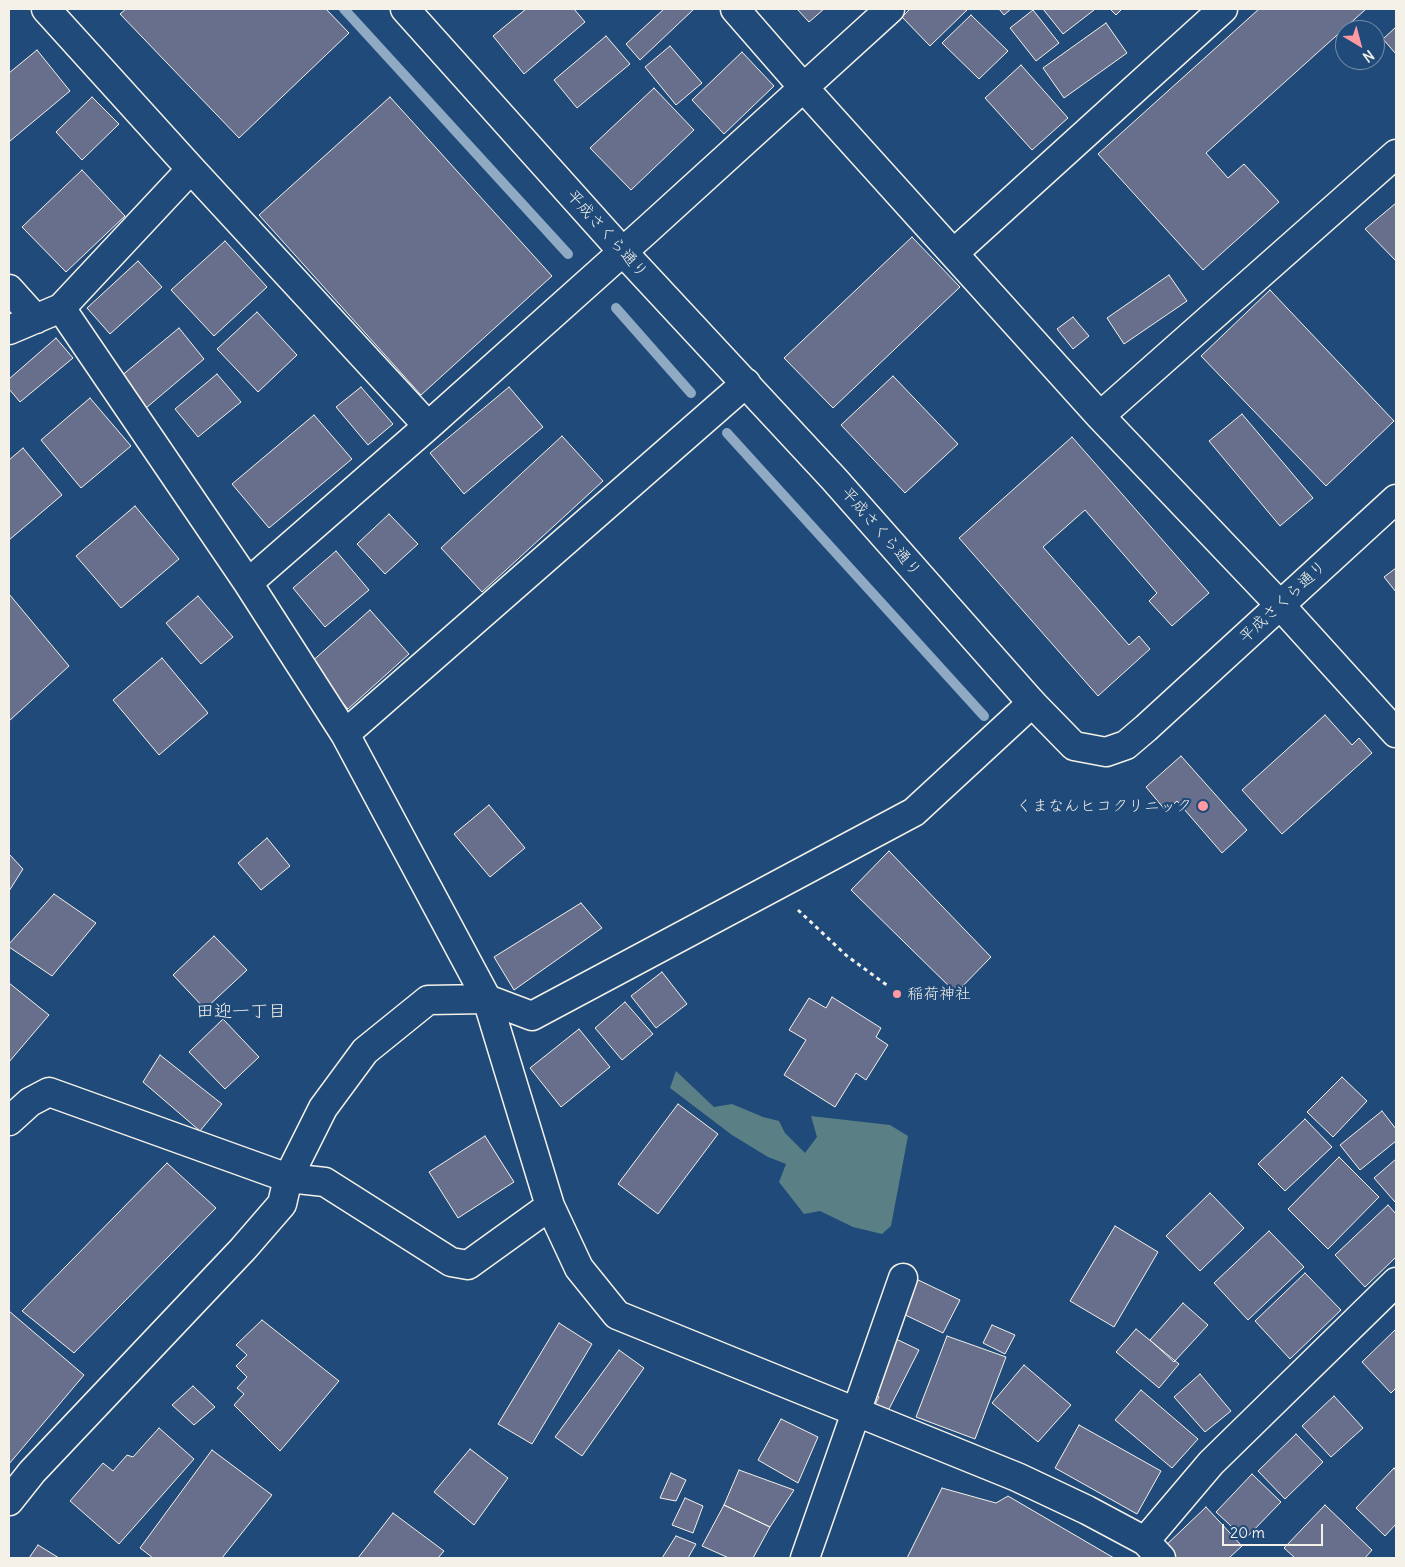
<!DOCTYPE html>
<meta charset="utf-8">
<style>
body{margin:0}
#map{position:relative;width:1405px;height:1567px;overflow:hidden;background:#1f4a7a;font-family:Delius,sans-serif}
canvas{display:block}
.frame{position:absolute;inset:0;border:10px solid #f4f1e8;pointer-events:none}
.north{position:absolute;left:1335px;top:20px;width:50px;height:50px;box-sizing:border-box;background:#1f4a7a;border:1px solid #748da6;border-radius:50%;rotate:143deg;font-size:14px;font-weight:700;line-height:20px;text-align:center;color:#f4f1e8}
.north::after{content:'';display:block;margin:auto;width:18px;height:22px;background:#ff9aa2;clip-path:polygon(50% 0,100% 100%,50% 72%,0 100%)}
.scale{position:absolute;left:1222px;top:1524px;width:101px;height:22px;box-sizing:border-box;border:2px solid #f4f1e8;border-top:0;padding-left:6px;font-size:15px;line-height:18px;white-space:nowrap;color:#f4f1e8;-webkit-text-stroke:4px #1f4a7a;paint-order:stroke}
</style>
<div id="map">
<canvas width="1405" height="1567"></canvas>
<div class="frame"></div>
<div class="north">N</div>
<div class="scale">20 m</div>
</div>
<script>
const c = document.querySelector('canvas').getContext('2d');
c.lineJoin = 'round';
function fill(path, color) {
  c.fillStyle = color;
  c.fill(path, 'evenodd');
}
function toPath(rows) {
  const path = new Path2D();
  for (const r of rows) {
    path.moveTo(r[0], r[1]);
    for (let i = 2; i < r.length; i += 2) path.lineTo(r[i], r[i + 1]);
  }
  return path;
}
function trace(path, color, width, dash) {
  c.strokeStyle = color;
  c.lineWidth = width;
  c.lineCap = dash ? 'butt' : 'round';
  c.setLineDash(dash || []);
  c.stroke(path);
}
function write(font, color, halo, rows, align = 'center') {
  c.font = font + ' Delius,"Klee One",sans-serif';
  c.lineWidth = 4.5;
  c.setLineDash([]);
  c.textBaseline = 'middle';
  c.strokeStyle = halo;
  c.fillStyle = color;
  for (const [text, x, y, turn = 0] of rows) {
    c.save();
    c.translate(x, y);
    c.rotate((+turn || 0) * Math.PI / 180);
    c.textAlign = isNaN(turn) ? turn : align;
    if (halo) c.strokeText(text, 0, 0);
    c.fillText(text, 0, 0);
    c.restore();
  }
}
fill(toPath([
 [676,1071,714,1107,732,1104,763,1117,779,1121,785,1133,805,1153,817,1137,811,1116,890,1125,908,1136,891,1226,882,1234,853,1227,820,1211,804,1214,779,1182,786,1164,768,1157,732,1135,670,1088]
]), '#5a8085');
trace(toPath([
 [344,9,568,254],
 [616,308,691,393],
 [727,433,984,716]
]), '#8faac2', 10);
const building = toPath([
 [126,9,326,9,349,33,239,138,120,14,126,9],
 [526,9,574,9,585,22,524,74,493,36,526,9],
 [664,9,694,9,640,60,626,44,664,9],
 [797,9,824,9,809,22,797,9],
 [910,9,968,9,930,46,902,17,910,9],
 [999,9,1011,9,1004,15,999,9],
 [1043,9,1093,9,1094,10,1063,34,1043,9],
 [1110,9,1122,9,1116,15,1110,9],
 [1259,9,1366,9,1206,153,1228,178,1244,164,1279,202,1203,270,1098,154,1259,9],
 [1033,10,1059,43,1036,61,1010,28,1033,10],
 [971,15,1008,51,979,79,942,43,971,15],
 [1106,23,1127,53,1064,98,1043,68,1106,23],
 [1396,27,1396,54,1383,39,1396,27],
 [606,36,630,64,577,108,554,80,606,36],
 [670,46,702,83,676,105,645,67,670,46],
 [37,50,70,91,10,141,9,139,9,73,37,50],
 [742,52,774,86,724,134,692,100,742,52],
 [1021,65,1068,118,1032,150,985,98,1021,65],
 [654,88,694,130,631,190,590,148,654,88],
 [92,97,119,124,82,160,56,132,92,97],
 [390,97,552,276,421,395,259,215,390,97],
 [82,170,125,216,66,272,22,227,82,170],
 [1396,203,1396,261,1365,229,1396,203],
 [912,237,960,287,833,408,784,358,912,237],
 [225,241,267,287,214,336,171,290,225,241],
 [138,261,162,287,110,334,87,308,138,261],
 [1169,275,1187,301,1124,344,1107,318,1169,275],
 [1270,290,1394,421,1326,486,1201,356,1270,290],
 [257,312,297,355,258,392,217,349,257,312],
 [1073,317,1089,336,1073,349,1057,329,1073,317],
 [179,328,204,359,146,408,120,377,179,328],
 [56,338,73,358,20,402,9,389,9,379,56,338],
 [217,374,241,402,198,437,175,409,217,374],
 [893,376,958,444,905,493,841,425,893,376],
 [361,387,393,424,368,445,336,407,361,387],
 [509,387,543,427,464,494,430,453,509,387],
 [90,398,131,446,81,488,41,440,90,398],
 [1242,414,1313,498,1280,526,1209,441,1242,414],
 [314,415,352,459,269,528,232,484,314,415],
 [562,436,603,481,482,592,441,548,562,436],
 [1072,437,1209,593,1172,626,1149,601,1157,593,1085,510,1043,547,1129,645,1139,636,1150,649,1098,696,959,538,1072,437],
 [23,448,62,495,9,540,9,460,23,448],
 [135,506,179,559,121,608,76,556,135,506],
 [389,514,418,544,385,574,357,544,389,514],
 [336,551,369,590,325,627,293,588,336,551],
 [1396,568,1396,592,1384,577,1396,568],
 [9,594,69,666,9,721,9,594],
 [198,596,233,637,201,664,166,623,198,596],
 [370,610,409,654,348,709,309,664,370,610],
 [162,658,208,713,159,755,113,700,162,658],
 [1325,715,1352,745,1359,738,1372,753,1282,834,1242,790,1325,715],
 [1181,756,1247,830,1222,853,1177,801,1166,811,1146,787,1181,756],
 [489,805,525,848,490,877,454,834,489,805],
 [267,838,290,866,261,890,238,863,267,838],
 [889,851,991,957,956,993,851,890,889,851],
 [9,854,23,869,9,891,9,854],
 [54,894,96,923,52,976,9,947,9,944,54,894],
 [581,903,602,928,514,990,494,957,581,903],
 [214,936,247,970,205,1009,173,975,214,936],
 [662,972,687,1004,656,1028,631,996,662,972],
 [9,983,49,1015,9,1062,9,983],
 [832,997,881,1028,876,1037,888,1045,866,1080,856,1073,835,1107,784,1075,806,1040,789,1030,809,998,826,1008,832,997],
 [625,1002,653,1034,622,1060,595,1028,625,1002],
 [223,1019,259,1057,225,1089,189,1052,223,1019],
 [579,1029,610,1067,561,1107,530,1068,579,1029],
 [160,1055,222,1104,200,1131,143,1082,160,1055],
 [1342,1077,1367,1101,1333,1137,1307,1112,1342,1077],
 [678,1104,718,1134,658,1214,618,1184,678,1104],
 [1382,1111,1396,1129,1396,1141,1360,1170,1340,1145,1382,1111],
 [1305,1119,1332,1147,1285,1191,1258,1164,1305,1119],
 [485,1136,514,1182,458,1218,429,1172,485,1136],
 [1339,1157,1379,1197,1328,1249,1288,1209,1339,1157],
 [1396,1159,1396,1201,1395,1202,1374,1178,1396,1159],
 [167,1163,216,1208,74,1353,22,1311,167,1163],
 [1210,1193,1244,1228,1200,1271,1166,1236,1210,1193],
 [1388,1205,1396,1214,1396,1257,1365,1287,1335,1255,1388,1205],
 [1115,1226,1158,1252,1114,1327,1070,1301,1115,1226],
 [1269,1231,1304,1267,1248,1320,1214,1283,1269,1231],
 [1305,1273,1341,1310,1290,1359,1255,1321,1305,1273],
 [914,1278,960,1300,943,1333,899,1312,914,1278],
 [1183,1303,1208,1325,1174,1362,1150,1340,1183,1303],
 [9,1311,84,1375,9,1464,9,1311],
 [262,1320,339,1381,280,1451,234,1405,244,1394,237,1388,247,1377,236,1366,247,1355,236,1345,262,1320],
 [559,1323,592,1344,532,1444,498,1424,559,1323],
 [992,1325,1015,1335,1005,1354,983,1343,992,1325],
 [1136,1329,1179,1364,1159,1388,1116,1352,1136,1329],
 [1396,1329,1396,1388,1391,1393,1362,1362,1396,1329],
 [947,1336,1006,1357,975,1439,916,1417,947,1336],
 [894,1338,919,1350,885,1417,872,1410,879,1397,872,1392,894,1338],
 [619,1350,644,1368,582,1456,555,1437,619,1350],
 [1024,1365,1071,1405,1038,1442,992,1403,1024,1365],
 [1200,1374,1231,1411,1205,1432,1174,1397,1200,1374],
 [193,1386,215,1407,194,1425,172,1405,193,1386],
 [1141,1390,1198,1439,1172,1468,1115,1420,1141,1390],
 [1334,1396,1363,1428,1331,1457,1302,1426,1334,1396],
 [781,1419,818,1437,798,1483,758,1460,781,1419],
 [1079,1425,1161,1471,1137,1514,1055,1468,1079,1425],
 [159,1428,194,1459,119,1544,70,1501,103,1463,113,1471,127,1455,133,1457,159,1428],
 [1296,1434,1323,1462,1285,1499,1258,1471,1296,1434],
 [470,1449,508,1478,474,1525,434,1492,470,1449],
 [212,1450,272,1495,222,1558,153,1558,140,1548,212,1450],
 [1394,1468,1396,1471,1396,1524,1385,1536,1356,1508,1394,1468],
 [739,1470,794,1490,770,1527,724,1505,739,1470],
 [671,1473,686,1480,676,1501,660,1498,671,1473],
 [1252,1474,1281,1502,1245,1539,1216,1512,1252,1474],
 [942,1488,996,1503,1008,1496,1114,1558,907,1558,942,1488],
 [685,1498,703,1506,693,1533,672,1525,685,1498],
 [724,1505,770,1527,753,1558,729,1558,702,1546,724,1505],
 [1325,1505,1372,1550,1365,1558,1295,1558,1284,1548,1325,1505],
 [1206,1507,1242,1546,1229,1558,1171,1558,1162,1549,1206,1507],
 [393,1513,444,1551,438,1558,358,1558,393,1513],
 [676,1536,696,1544,688,1558,662,1558,676,1536],
 [38,1545,59,1558,29,1558,38,1545]
]);
fill(building, '#686f8c');
trace(building, '#f4f1e8', 1);
const minor = toPath([
 [46,9,191,169,428,426],
 [735,9,803,87,1100,416,1280,605,1396,733],
 [954,253,1223,9],
 [9,289,36,319],
 [61,308,248,583,345,734,487,999,550,1206,579,1268,617,1315,1017,1477,1087,1510,1145,1541,1161,1558],
 [9,330,61,308,191,169],
 [1100,416,1396,154],
 [248,583,428,426,647,230,890,9],
 [345,734,746,383],
 [9,1121,30,1102,49,1092,288,1178,325,1182,451,1262,468,1265,550,1206],
 [9,1501,32,1472,243,1249,282,1204,288,1178,323,1108,365,1051,428,1000,487,999,532,1016,914,812,1032,703],
 [1145,1541,1211,1463,1396,1282],
 [805,1558,903,1278]
]);
const tertiary = toPath([
 [405,9,623,252,834,479,1032,703,1074,746,1106,752,1126,745,1146,728,1396,499]
]);
trace(minor, '#f4f1e8', 31);
trace(tertiary, '#f4f1e8', 31);
trace(toPath([
 [798,910,847,956,888,986]
]), '#f4f1e8', 3, [4, 4]);
trace(minor, '#1f4a7a', 28);
trace(tertiary, '#1f4a7a', 28);
for (const [x, y, r, color] of [
 [1203,806,6,"#ff9aa2"],
 [897,994,5,"#ff9aa2"]
]) {
  const dot = new Path2D();
  dot.arc(x, y, r, 0, 2 * Math.PI);
  c.fillStyle = color;
  c.fill(dot);
  trace(dot, '#1f4a7a', 2);
}
write('16px', '#f4f1e8', '#1f4a7a', [
 ["平成さくら通り",607,234,48],
 ["平成さくら通り",881,532,49],
 ["平成さくら通り",1283,602,-43]
]);
write('16px', '#f4f1e8', '#1f4a7a', [
 ["くまなんヒコクリニック",1192,806],
 ["稲荷神社",907,994,"left"]
], 'right');
write('18px', '#f4f1e8', '#1f4a7a', [
 ["田迎一丁目",241,1012]
]);
</script>
